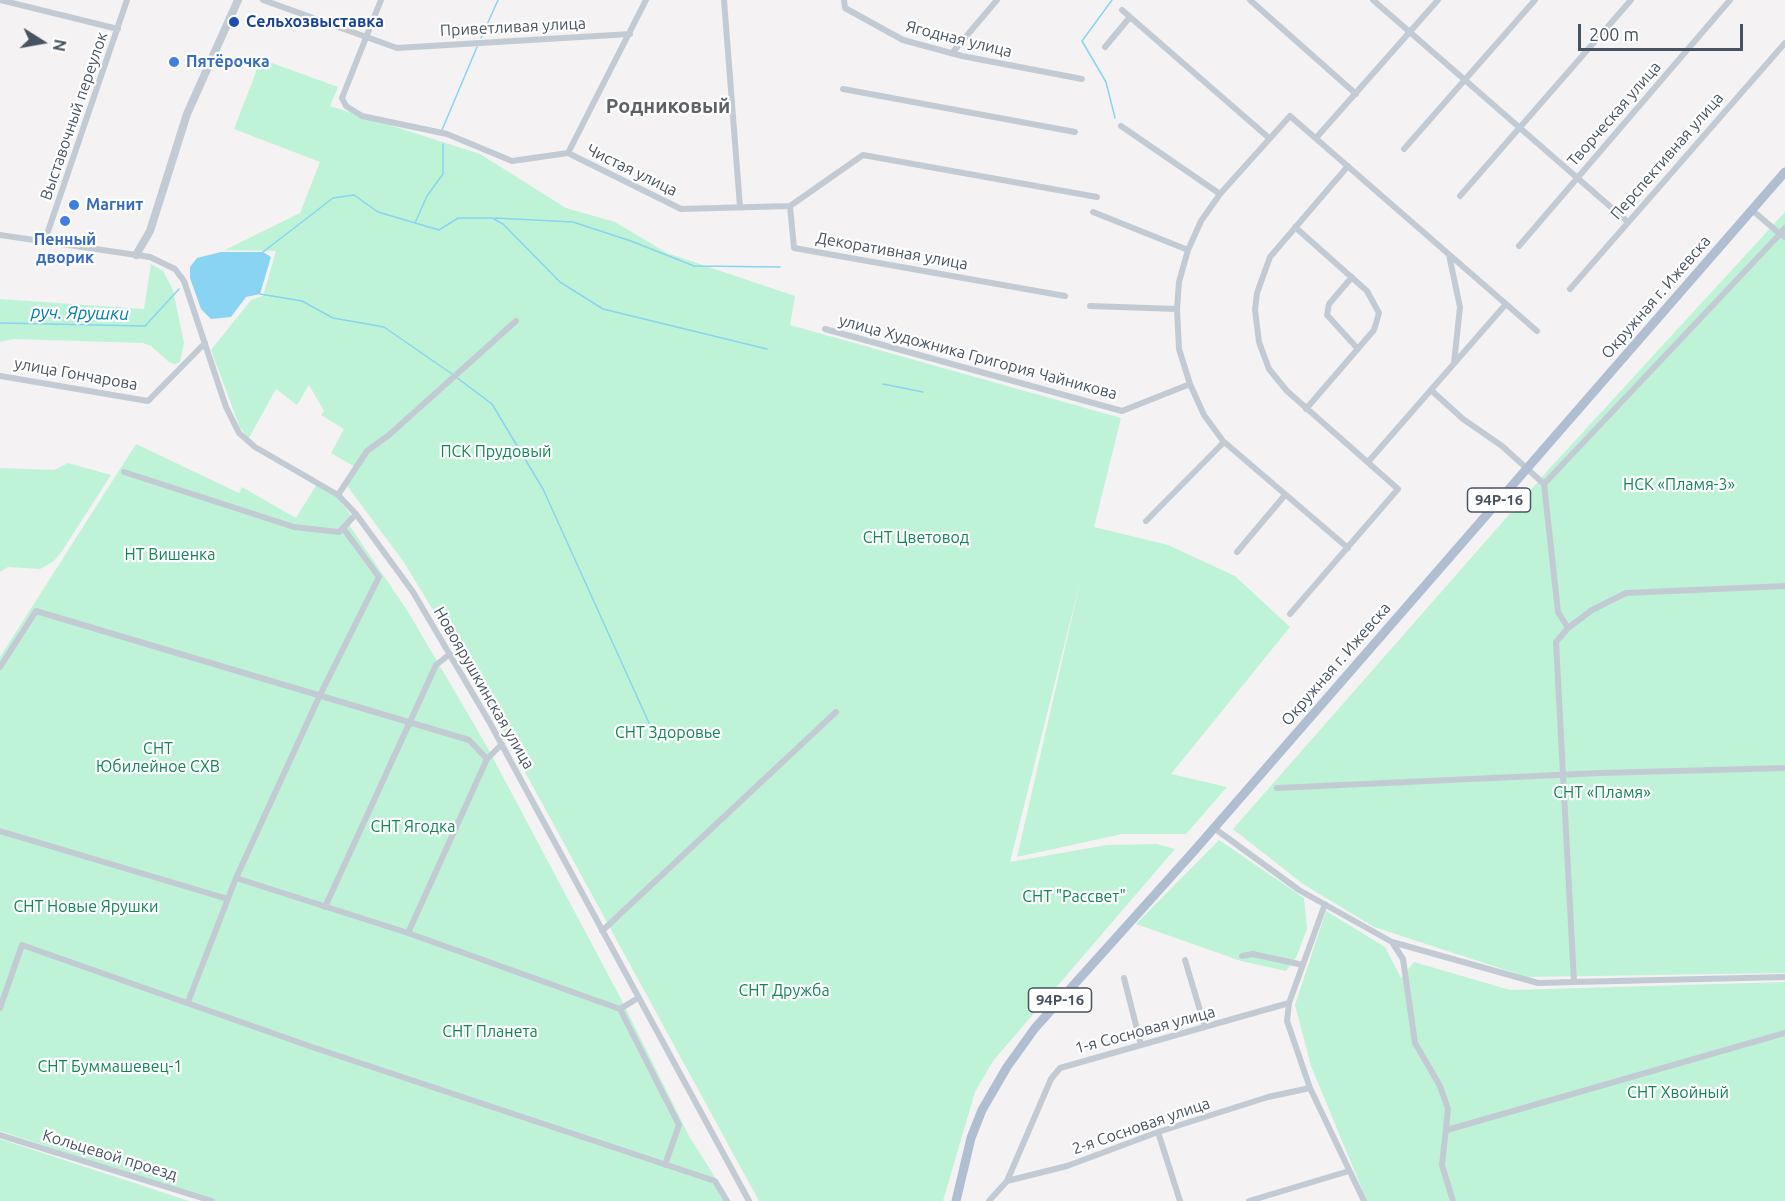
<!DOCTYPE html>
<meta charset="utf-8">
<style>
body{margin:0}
#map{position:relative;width:1785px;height:1201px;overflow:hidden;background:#f4f2f2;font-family:Ubuntu,sans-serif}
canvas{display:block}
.north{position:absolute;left:12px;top:12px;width:60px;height:60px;-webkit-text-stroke:4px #fff;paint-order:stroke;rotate:101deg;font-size:16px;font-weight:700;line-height:24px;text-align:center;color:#485361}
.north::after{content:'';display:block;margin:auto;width:21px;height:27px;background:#485361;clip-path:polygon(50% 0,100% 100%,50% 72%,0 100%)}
.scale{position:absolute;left:1578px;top:24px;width:165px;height:27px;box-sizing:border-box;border:3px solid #485361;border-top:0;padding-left:8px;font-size:18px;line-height:21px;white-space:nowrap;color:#485361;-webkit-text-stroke:4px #fff;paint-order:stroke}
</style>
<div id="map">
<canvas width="1785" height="1201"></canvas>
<div class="north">N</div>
<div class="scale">200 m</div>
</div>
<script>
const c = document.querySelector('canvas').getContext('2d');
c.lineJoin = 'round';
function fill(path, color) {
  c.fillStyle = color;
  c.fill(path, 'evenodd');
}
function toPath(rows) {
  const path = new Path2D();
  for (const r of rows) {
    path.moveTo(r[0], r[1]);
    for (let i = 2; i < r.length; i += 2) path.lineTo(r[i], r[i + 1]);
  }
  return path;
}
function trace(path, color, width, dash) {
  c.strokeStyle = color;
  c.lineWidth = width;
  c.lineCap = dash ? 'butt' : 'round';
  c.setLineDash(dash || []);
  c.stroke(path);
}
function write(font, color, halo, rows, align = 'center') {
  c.font = font + ' Ubuntu,sans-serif';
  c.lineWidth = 4.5;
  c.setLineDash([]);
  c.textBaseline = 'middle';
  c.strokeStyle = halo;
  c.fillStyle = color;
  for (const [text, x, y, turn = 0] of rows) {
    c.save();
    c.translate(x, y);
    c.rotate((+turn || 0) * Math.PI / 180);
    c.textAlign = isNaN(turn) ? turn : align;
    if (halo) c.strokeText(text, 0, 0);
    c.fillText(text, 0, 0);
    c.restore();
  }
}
fill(toPath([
 [261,59,338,87,330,106,480,154,566,208,615,222,667,253,795,296,790,325,1121,418,1094,527,1168,545,1235,576,1290,627,1171,774,1227,787,1186,834,1122,834,1017,857,1081,578,1010,862,1107,845,1157,844,1175,849,993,1061,975,1092,943,1201,759,1201,465,662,403,561,345,483,355,467,331,453,344,429,321,415,324,411,309,385,297,405,276,389,249,438,240,428,211,350,251,300,263,296,276,251,225,250,300,213,320,162,234,129],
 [1785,212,1785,973,1527,977,1374,927,1303,884,1233,829,1550,468],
 [151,264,163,271,173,290,184,343,180,362,175,364,169,362,151,346,143,343,13,339,0,342,0,299,144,309],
 [136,444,239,493,242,487,296,518,317,484,337,498,351,515,347,522,407,610,485,743,620,997,689,1136,730,1201,212,1201,0,1131,0,657],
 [68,463,111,475,62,551,54,561,40,569,8,567,0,572,0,468,54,470],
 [1219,840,1304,898,1307,929,1296,958,1286,971,1241,961,1136,924],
 [1326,911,1385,947,1401,978,1414,962,1510,990,1785,982,1785,1201,1367,1201,1311,1066,1295,1005],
 [0,1139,189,1201,0,1201]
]), '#bff3d8');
fill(toPath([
 [221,252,263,252,271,257,260,294,246,297,231,317,211,319,201,309,190,278,190,267,197,258]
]), '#89d3f3');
trace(toPath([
 [1112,0,1082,41,1106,82,1115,118],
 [481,38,498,0],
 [442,130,477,47],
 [495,218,573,222,631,241,694,266,780,267],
 [415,223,427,196,443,174,443,144],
 [263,252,333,198,354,195,378,212,439,230,458,218,492,218,503,224,560,282,603,309,767,349],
 [260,294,302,301,333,318,384,327,452,374],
 [0,323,145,326,179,289],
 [456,377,492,404,543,489,649,723],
 [883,384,923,392]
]), '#89d3f3', 1.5);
trace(toPath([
 [0,0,118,29],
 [263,0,397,48,630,34],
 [381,0,342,98,346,106,362,116,447,134,512,161,568,153,681,209,790,206],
 [724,0,740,207],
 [844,0,845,8,903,40,962,56,1082,79],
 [1250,0,1356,94],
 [1373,0,1628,222],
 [1122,10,1269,138],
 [1105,47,1130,17],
 [952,53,997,0],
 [843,89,1075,132],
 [1121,126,1220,194],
 [1316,138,1438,0],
 [1404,149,1535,0],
 [568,153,646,0],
 [1460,196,1631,0],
 [790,206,863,155,1097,197],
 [790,206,794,248,1065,296],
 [1093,212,1188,250],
 [1295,227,1367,291,1379,313,1374,330,1306,409],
 [1785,228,1780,234,1785,237],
 [0,235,150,257,175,269,184,281,226,407,239,433,255,447,338,495,356,514,413,592,490,723,749,1201],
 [45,240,127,0],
 [1519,246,1730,0],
 [1449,255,1460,307,1454,363],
 [1352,277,1329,304,1327,315,1358,349],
 [1570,289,1785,43],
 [1090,306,1177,309],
 [825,329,1122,411,1190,384],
 [0,376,148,401,205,343],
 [1431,390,1463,419,1502,446,1544,484,1558,612,1568,628],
 [1368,462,1506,304],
 [124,472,294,527,339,532,343,528],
 [1544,484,1780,234,1752,210],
 [338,495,367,451,389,435,516,321],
 [1146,521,1224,442],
 [1348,548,1223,441,1204,415,1190,384,1179,349,1177,309,1179,282,1188,250,1201,221,1220,194,1290,116,1537,331],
 [1237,552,1285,495],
 [1290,614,1398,489,1287,391,1269,369,1259,342,1255,310,1257,293,1270,257,1348,166],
 [0,667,36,611,469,740,487,759],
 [1277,788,1600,773,1785,768],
 [1214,828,1299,890,1392,942,1403,959,1415,1043,1440,1086,1448,1109,1442,1165,1453,1201],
 [0,831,228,899],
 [236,878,408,933,620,1009,638,998],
 [1325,904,1289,1003,1287,1021,1310,1088,1364,1201],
 [325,907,436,665,450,654],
 [602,931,836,712],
 [408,933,487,759,502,744],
 [1392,942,1538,983,1574,982,1556,642,1568,628,1592,610,1626,593,1785,586],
 [1242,956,1253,954,1303,965],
 [1185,960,1205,1027],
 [1124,978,1141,1045],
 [1574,982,1785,977],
 [188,1002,236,878,320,695,379,577,343,528,356,514],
 [0,1008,22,945,312,1047,715,1181,727,1201],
 [620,1009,679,1125,665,1165],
 [1447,1130,1785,1033],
 [1158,1132,1180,1201],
 [0,1135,212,1201],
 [1007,1181,1051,1079,1060,1068,1289,1003],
 [989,1201,1007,1181,1067,1166,1158,1132,1268,1097,1310,1088],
 [1249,1201,1349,1171]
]), '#c2cbd4', 6);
trace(toPath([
 [136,255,150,231,187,114,238,0]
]), '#c2cbd4', 8);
trace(toPath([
 [956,1201,971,1138,982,1110,1007,1067,1035,1028,1194,851,1785,172]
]), '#b0bed2', 9);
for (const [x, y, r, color] of [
 [234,22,6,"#1a4fb4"],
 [174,62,6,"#3f7fe0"],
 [74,205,6,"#3f7fe0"],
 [65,221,6,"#3f7fe0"]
]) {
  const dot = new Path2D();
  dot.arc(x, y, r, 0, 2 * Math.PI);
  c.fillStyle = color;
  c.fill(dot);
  trace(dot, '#fff', 2);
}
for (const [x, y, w] of [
 [1499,500,63],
 [1060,1000,63]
]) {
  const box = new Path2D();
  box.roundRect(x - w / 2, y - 12, w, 24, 4.5);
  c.fillStyle = '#fff';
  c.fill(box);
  trace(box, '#485361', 1.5);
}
write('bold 15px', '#485361', null, [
 ["94Р-16",1499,500],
 ["94Р-16",1060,1000]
]);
write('bold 16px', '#164399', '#fff', [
 ["Сельхозвыставка",246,22]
], 'left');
write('16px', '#485361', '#fff', [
 ["Приветливая улица",513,27,-3],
 ["Ягодная улица",959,39,14],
 ["Творческая улица",1614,114,-49],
 ["Выставочный переулок",74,116,-71],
 ["Перспективная улица",1667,156,-49],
 ["Чистая улица",632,170,26],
 ["Декоративная улица",892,251,10],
 ["Окружная г. Ижевска",1656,297,-49],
 ["улица Художника Григория Чайникова",978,357,15],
 ["улица Гончарова",76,374,10],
 ["Окружная г. Ижевска",1336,664,-49],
 ["Новоярушкинская улица",484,688,60],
 ["1-я Сосновая улица",1145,1030,-15],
 ["2-я Сосновая улица",1141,1126,-19],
 ["Кольцевой проезд",110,1155,17]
]);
write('bold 16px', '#366cbe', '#fff', [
 ["Пятёрочка",186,62],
 ["Магнит",86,205],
 ["Пенный",65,240,"center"],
 ["дворик",65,258,"center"]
], 'left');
write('16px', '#108556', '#fff', [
 ["ПСК Прудовый",496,452],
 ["НСК «Пламя-3»",1679,485],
 ["СНТ Цветовод",916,538],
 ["НТ Вишенка",170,555],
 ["СНТ Здоровье",668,733],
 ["СНТ",158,749],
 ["Юбилейное СХВ",158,767],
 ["СНТ «Пламя»",1602,793],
 ["СНТ Ягодка",413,827],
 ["СНТ \"Рассвет\"",1074,897],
 ["СНТ Новые Ярушки",86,907],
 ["СНТ Дружба",784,991],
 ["СНТ Планета",490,1032],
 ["СНТ Буммашевец-1",110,1067],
 ["СНТ Хвойный",1678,1093]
]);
write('italic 18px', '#027cb2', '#fff', [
 ["руч. Ярушки",80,313,1]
]);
write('bold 20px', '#5e6168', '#fff', [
 ["Родниковый",668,106]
]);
</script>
